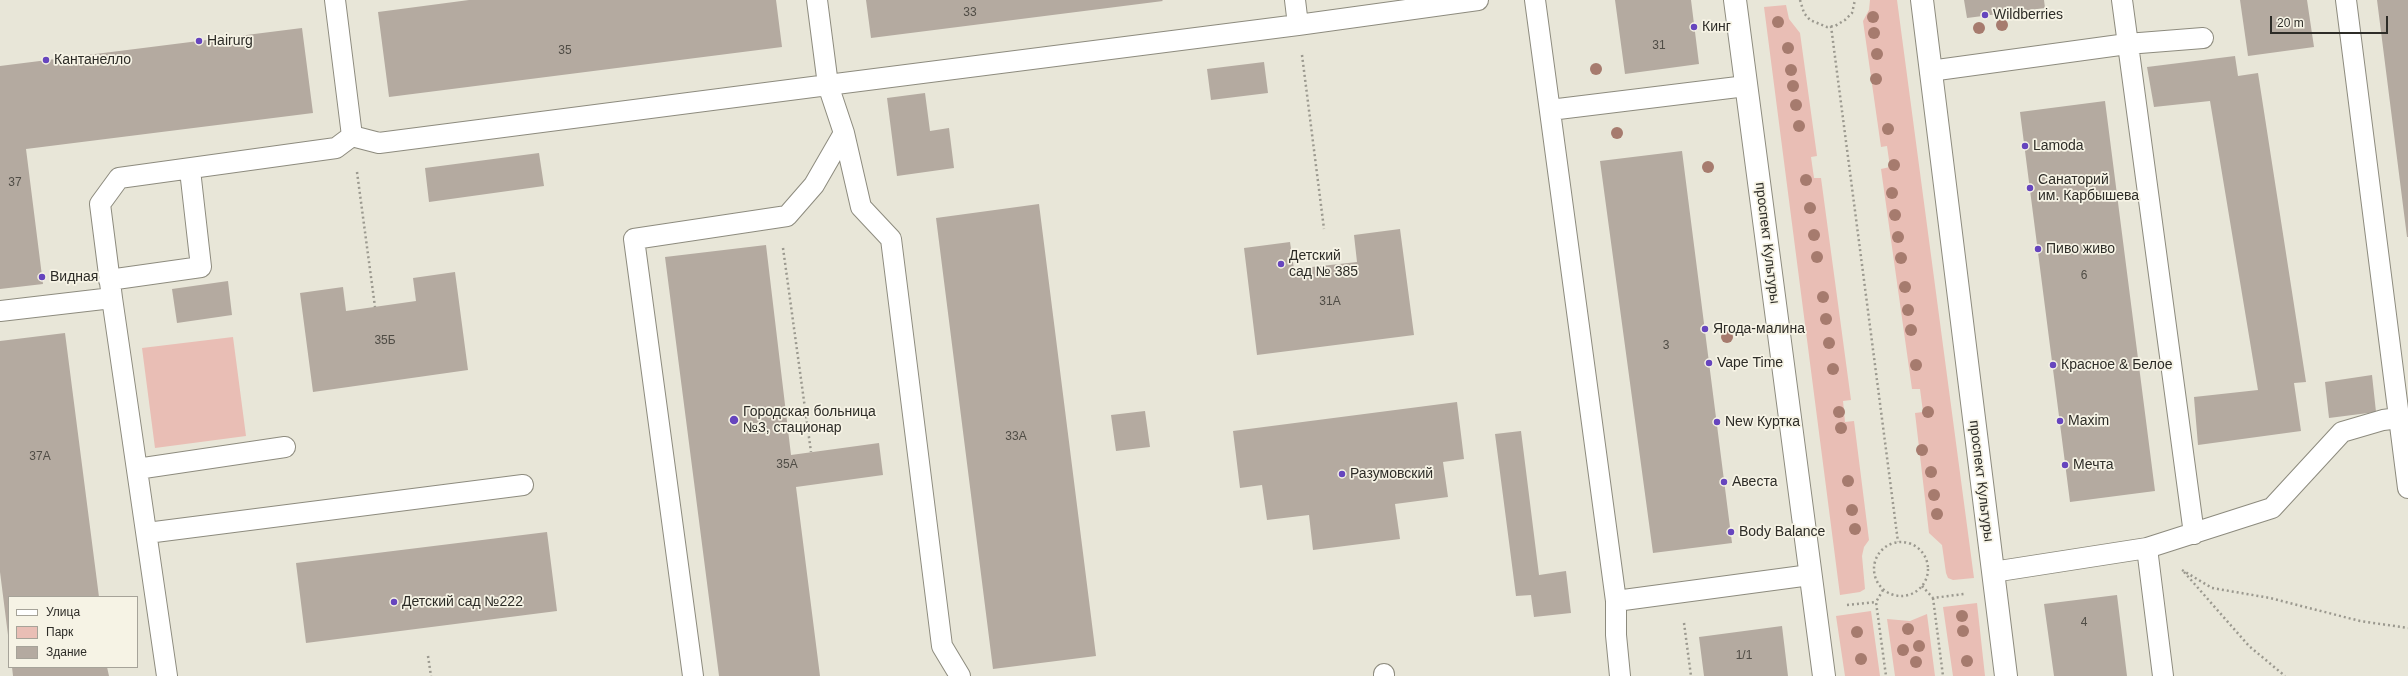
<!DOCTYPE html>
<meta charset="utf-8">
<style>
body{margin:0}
#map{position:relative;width:2408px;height:676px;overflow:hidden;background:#e8e6d8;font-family:Arial,sans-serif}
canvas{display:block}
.legend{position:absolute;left:8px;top:596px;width:130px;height:72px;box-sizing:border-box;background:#f6f3e5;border:1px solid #a6a399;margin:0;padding:5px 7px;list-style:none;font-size:12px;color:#2d2c27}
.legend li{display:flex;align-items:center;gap:8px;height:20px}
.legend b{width:20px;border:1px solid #a6a399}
.scale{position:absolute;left:2270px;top:16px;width:118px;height:18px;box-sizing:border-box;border:2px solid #2d2c27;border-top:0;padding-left:5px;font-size:12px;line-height:14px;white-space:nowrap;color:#2d2c27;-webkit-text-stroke:3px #f6f3e5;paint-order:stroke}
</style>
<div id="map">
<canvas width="2408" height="676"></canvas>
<ul class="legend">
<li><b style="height:5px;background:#fff"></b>Улица</li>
<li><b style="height:11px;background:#e9beb5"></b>Парк</li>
<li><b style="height:11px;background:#b4aaa0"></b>Здание</li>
</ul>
<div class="scale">20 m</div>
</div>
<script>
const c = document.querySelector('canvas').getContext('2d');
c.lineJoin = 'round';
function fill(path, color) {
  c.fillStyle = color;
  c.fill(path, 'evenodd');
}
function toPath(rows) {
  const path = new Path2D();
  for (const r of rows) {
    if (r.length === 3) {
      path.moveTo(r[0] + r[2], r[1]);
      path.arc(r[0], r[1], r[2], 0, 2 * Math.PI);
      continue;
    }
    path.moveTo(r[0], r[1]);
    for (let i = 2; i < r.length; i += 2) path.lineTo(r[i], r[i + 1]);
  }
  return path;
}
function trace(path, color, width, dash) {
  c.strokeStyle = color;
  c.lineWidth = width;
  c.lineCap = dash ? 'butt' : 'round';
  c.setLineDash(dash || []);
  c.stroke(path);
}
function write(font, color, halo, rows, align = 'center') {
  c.font = font + ' Arial,sans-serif';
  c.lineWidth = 3.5;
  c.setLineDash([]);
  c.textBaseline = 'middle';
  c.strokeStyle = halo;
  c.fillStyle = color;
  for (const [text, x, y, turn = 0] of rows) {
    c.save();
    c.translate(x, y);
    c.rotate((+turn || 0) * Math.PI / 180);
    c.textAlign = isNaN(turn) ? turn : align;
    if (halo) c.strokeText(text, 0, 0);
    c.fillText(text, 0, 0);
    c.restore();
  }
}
fill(toPath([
 [1870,0,1897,0,1974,578,1953,580,1948,578,1946,573,1942,545,1929,533,1915,413,1923,412,1920,389,1912,389,1881,169,1890,167,1887,146,1881,147,1863,21,1869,10],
 [1786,5,1789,19,1800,33,1817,156,1811,157,1814,178,1821,178,1851,400,1843,401,1845,422,1854,421,1869,540,1864,547,1862,556,1865,589,1860,592,1840,595,1764,7],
 [233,337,246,436,155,448,142,348],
 [1977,603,1985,676,1953,676,1943,607],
 [1871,611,1880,676,1845,676,1836,616],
 [1927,614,1935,676,1895,676,1887,619,1910,621]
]), '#e9beb5');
fill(toPath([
 [469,0,776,0,782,47,389,97,378,12],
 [866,0,1162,0,1163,1,871,38],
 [1615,0,1691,0,1699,64,1625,74],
 [1964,0,2044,0,2045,8,1967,18],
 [2240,0,2307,0,2314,47,2248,56],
 [2377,0,2408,0,2408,237,2407,237],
 [302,28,313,113,26,149,43,284,0,289,0,66],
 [2235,56,2238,76,2258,73,2306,382,2294,383,2301,431,2198,445,2194,397,2258,390,2210,101,2154,107,2147,67],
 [1264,62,1268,93,1211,100,1207,69],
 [925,93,930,131,949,128,954,168,897,176,887,98],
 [2105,101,2155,491,2070,502,2020,112],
 [1682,151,1732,543,1653,553,1600,161],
 [539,153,544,186,429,202,425,168],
 [1039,204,1096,656,993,669,936,218],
 [1400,229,1414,335,1257,355,1244,248,1290,242,1294,269,1357,262,1354,235],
 [766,245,791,455,879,443,883,475,796,487,820,676,719,676,665,257],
 [455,272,468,370,313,392,300,293,343,287,346,311,416,301,413,278],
 [228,281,232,315,177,323,172,289],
 [65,333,99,597,9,597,8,635,0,572,0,341],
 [2372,375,2376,412,2329,418,2325,382],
 [1457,402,1464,459,1443,462,1448,497,1395,504,1400,539,1313,550,1309,515,1267,520,1262,485,1240,488,1233,431],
 [1145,411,1150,447,1116,451,1111,415],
 [1521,431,1539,575,1566,571,1571,613,1534,617,1531,595,1516,596,1495,434],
 [547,532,557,611,306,643,296,563],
 [2117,595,2127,676,2054,676,2044,604],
 [1782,626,1788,676,1704,676,1699,637],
 [12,667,107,667,109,676,13,676]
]), '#b4aaa0');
const service = toPath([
 [335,0,352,136],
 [1295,0,1298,25,1478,0],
 [1535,0,1616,601,1616,635,1620,676],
 [2122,0,2194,534],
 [2346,0,2408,488],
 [1930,71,2127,44,2203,38],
 [1550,110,1746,86],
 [352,136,379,143,828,85,817,0],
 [109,280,201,267,190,170],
 [112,298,100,204,119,178,336,148,352,136],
 [0,311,112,298,167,676],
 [137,469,285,447],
 [147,533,523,485],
 [2147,548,2272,508,2342,432,2383,420,2399,418],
 [1993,572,2147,548,2163,676],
 [1616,601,1810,575],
 [1384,674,1384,676],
 [693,676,634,239,787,216,814,185,844,133],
 [960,676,942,646,891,239,861,207,844,133,828,85,1298,25]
]);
const minor = toPath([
 [1735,0,1824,676],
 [1922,0,2006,676]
]);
trace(service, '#8d8b7e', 22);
trace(minor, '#8d8b7e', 24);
trace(toPath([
 [1800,0,1804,13,1810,20,1827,27,1835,26,1845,20,1852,13,1855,0],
 [1831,26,1898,542],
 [1302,55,1324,229],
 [357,172,375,307],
 [783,248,811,452],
 [1901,569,27],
 [2182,570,2212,588,2270,598,2360,621,2408,628],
 [2184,572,2249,646,2285,676],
 [1922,586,1933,598,1964,594],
 [1883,590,1876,602,1886,676],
 [1933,598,1943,676],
 [1847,605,1876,602],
 [1684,623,1691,676],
 [428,656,431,676]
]), '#9b998f', 2.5, [2, 3]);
trace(service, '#fff', 20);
trace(minor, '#fff', 22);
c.fillStyle = '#a67b6e';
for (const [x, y] of [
 [1873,17],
 [1778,22],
 [2002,25],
 [1979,28],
 [1874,33],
 [1788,48],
 [1877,54],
 [1596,69],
 [1791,70],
 [1876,79],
 [1793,86],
 [1796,105],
 [1799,126],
 [1888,129],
 [1617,133],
 [1894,165],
 [1708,167],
 [1806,180],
 [1892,193],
 [1810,208],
 [1895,215],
 [1814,235],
 [1898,237],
 [1817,257],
 [1901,258],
 [1905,287],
 [1823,297],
 [1908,310],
 [1826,319],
 [1911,330],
 [1727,337],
 [1829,343],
 [1916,365],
 [1833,369],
 [1839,412],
 [1928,412],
 [1841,428],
 [1922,450],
 [1931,472],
 [1848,481],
 [1934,495],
 [1852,510],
 [1937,514],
 [1855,529],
 [1962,616],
 [1908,629],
 [1963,631],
 [1857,632],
 [1919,646],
 [1903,650],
 [1861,659],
 [1967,661],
 [1916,662]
]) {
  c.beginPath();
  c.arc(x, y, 6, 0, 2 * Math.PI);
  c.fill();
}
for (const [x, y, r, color] of [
 [1985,15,4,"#6645be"],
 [1694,27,4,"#6645be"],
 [199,41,4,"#6645be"],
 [46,60,4,"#6645be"],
 [2025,146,4,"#6645be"],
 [2030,188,4,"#6645be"],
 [2038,249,4,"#6645be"],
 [1281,264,4,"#6645be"],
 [42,277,4,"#6645be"],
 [1705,329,4,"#6645be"],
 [1709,363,4,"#6645be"],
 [2053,365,4,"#6645be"],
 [734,420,5,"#6645be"],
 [2060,421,4,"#6645be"],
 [1717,422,4,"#6645be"],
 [2065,465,4,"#6645be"],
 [1342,474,4,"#6645be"],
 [1724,482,4,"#6645be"],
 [1731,532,4,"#6645be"],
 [394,602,4,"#6645be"]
]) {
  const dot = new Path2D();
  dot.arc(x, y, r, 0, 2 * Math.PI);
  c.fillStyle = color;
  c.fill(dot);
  trace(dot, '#f6f3e5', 1.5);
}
write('12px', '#4f4c45', null, [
 ["33",970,13],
 ["31",1659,46],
 ["35",565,51],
 ["37",15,183],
 ["6",2084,276],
 ["31А",1330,302],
 ["35Б",385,341],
 ["3",1666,346],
 ["33А",1016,437],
 ["37А",40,457],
 ["35А",787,465],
 ["4",2084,623],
 ["1/1",1744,656]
]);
write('14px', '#2d2c27', '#f6f3e5', [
 ["Wildberries",1993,15],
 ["Кинг",1702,27],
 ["Hairurg",207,41],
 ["Кантанелло",54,60],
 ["Lamoda",2033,146],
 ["Санаторий",2038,180],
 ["им. Карбышева",2038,196],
 ["Пиво живо",2046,249],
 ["Детский",1289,256],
 ["сад № 385",1289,272],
 ["Видная",50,277],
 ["Ягода-малина",1713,329],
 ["Vape Time",1717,363],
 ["Красное & Белое",2061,365],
 ["Городская больница",743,412],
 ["№3, стационар",743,428],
 ["Maxim",2068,421],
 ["New Куртка",1725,422],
 ["Мечта",2073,465],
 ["Разумовский",1350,474],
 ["Авеста",1732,482],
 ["Body Balance",1739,532],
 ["Детский сад №222",402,602]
], 'left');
write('14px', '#2d2c27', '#f6f3e5', [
 ["проспект Культуры",1767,243,83],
 ["проспект Культуры",1981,481,83]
]);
</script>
